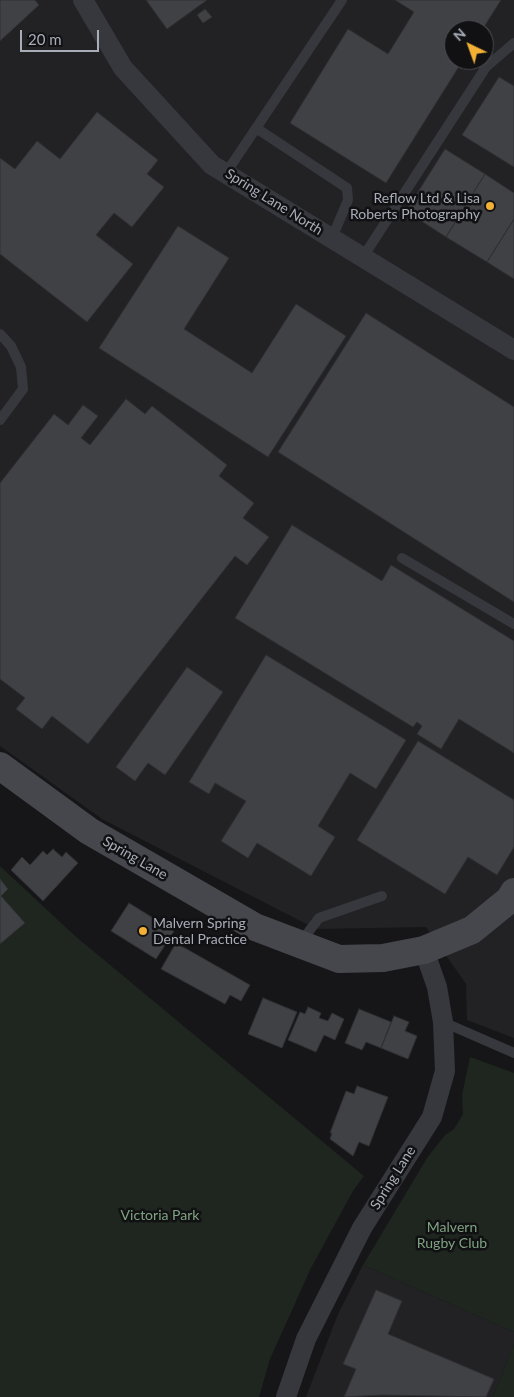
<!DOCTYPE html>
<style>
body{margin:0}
#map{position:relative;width:514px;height:1397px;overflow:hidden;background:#161618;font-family:Lato,sans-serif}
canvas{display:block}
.north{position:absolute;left:444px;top:20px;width:50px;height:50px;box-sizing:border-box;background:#111113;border:1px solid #4d4f55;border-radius:50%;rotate:318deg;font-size:14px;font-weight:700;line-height:20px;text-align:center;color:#a8adb8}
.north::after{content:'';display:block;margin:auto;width:18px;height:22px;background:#f2b134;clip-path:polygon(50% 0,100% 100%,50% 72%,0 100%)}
.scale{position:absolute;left:20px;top:30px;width:79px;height:22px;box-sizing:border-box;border:2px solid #a8adb8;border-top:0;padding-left:6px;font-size:15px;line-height:18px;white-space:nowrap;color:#a8adb8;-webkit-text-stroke:4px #111113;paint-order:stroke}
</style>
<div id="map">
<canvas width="514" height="1397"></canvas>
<div class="north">N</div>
<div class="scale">20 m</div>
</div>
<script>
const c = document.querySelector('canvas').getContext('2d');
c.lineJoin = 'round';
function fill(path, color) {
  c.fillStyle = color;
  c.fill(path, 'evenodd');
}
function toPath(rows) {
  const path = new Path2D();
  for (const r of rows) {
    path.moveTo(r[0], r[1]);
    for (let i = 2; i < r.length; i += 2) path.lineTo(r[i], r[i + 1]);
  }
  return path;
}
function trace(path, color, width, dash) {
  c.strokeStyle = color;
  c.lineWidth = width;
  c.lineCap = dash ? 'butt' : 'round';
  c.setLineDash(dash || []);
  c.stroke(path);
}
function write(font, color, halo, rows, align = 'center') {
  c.font = font + ' Lato,sans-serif';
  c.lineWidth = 5;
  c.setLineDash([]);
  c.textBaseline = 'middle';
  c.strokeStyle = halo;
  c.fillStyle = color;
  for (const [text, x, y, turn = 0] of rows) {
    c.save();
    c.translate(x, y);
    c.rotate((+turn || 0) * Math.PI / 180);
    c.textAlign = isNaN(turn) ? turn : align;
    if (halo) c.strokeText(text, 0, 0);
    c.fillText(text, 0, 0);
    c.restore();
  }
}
fill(toPath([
 [0,0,514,0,514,1038,467,1020,466,984,426,927,316,929,102,819,0,746],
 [454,30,484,30,484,60,454,60],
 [363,1265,514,1332,514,1344,493,1397,306,1397,338,1314]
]), '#222225');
fill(toPath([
 [0,866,74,935,364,1176,353,1191,311,1268,270,1359,259,1397,0,1397],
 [470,1057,514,1073,514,1332,363,1265,427,1158,445,1135,454,1129,463,1114,462,1095],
 [514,1344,514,1397,493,1397]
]), '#1e261f');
const building = toPath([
 [0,0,35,0,39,5,0,41,0,0],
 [146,0,207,0,167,29,146,0],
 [395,0,501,0,482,30,454,30,454,60,463,60,386,183,290,123,348,29,388,54,414,12,395,0],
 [205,9,212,17,203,23,197,15,205,9],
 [499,77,514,86,514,167,462,135,499,77],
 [97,112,158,160,147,174,164,187,132,227,114,213,96,235,133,264,87,322,0,254,0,158,15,169,37,141,60,159,97,112],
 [445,149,485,174,446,237,406,211,445,149],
 [485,174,514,193,514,219,487,262,446,237,485,174],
 [514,219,514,279,487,262,514,219],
 [178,226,229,258,184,329,252,373,296,304,346,336,268,457,99,348,178,226],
 [366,313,514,407,514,602,278,452,366,313],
 [126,399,145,414,152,406,227,465,219,476,254,503,243,518,269,537,247,565,235,556,88,744,52,716,42,729,16,709,25,698,0,679,0,483,54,414,68,425,83,405,98,416,81,438,90,445,126,399],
 [292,525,382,581,391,565,514,641,514,753,459,719,441,749,417,734,422,726,417,722,413,727,235,618,292,525],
 [266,655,406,740,376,789,350,773,318,826,335,837,311,876,257,843,248,858,221,841,246,801,215,783,209,794,189,782,266,655],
 [187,667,223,692,165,775,148,763,135,781,116,767,187,667],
 [418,741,514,800,514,847,497,875,468,857,445,894,357,840,418,741],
 [53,849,62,857,66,852,78,863,43,901,11,870,22,857,30,865,43,851,47,855,53,849],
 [0,879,8,889,1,896,25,923,0,944,0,879],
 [129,903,174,931,156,959,111,931,129,903],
 [176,943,250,985,241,1001,230,995,225,1004,161,969,176,943],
 [263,998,297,1012,282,1048,248,1034,263,998],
 [308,1007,321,1013,319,1018,328,1021,332,1013,344,1019,335,1040,324,1035,316,1052,288,1040,300,1012,305,1014,308,1007],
 [359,1009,391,1022,381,1048,366,1042,362,1050,345,1043,359,1009],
 [394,1016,409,1022,405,1031,417,1036,408,1059,381,1048,394,1016],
 [357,1086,388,1097,369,1146,359,1142,353,1156,330,1139,332,1133,330,1133,346,1091,354,1094,357,1086],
 [376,1290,402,1301,388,1334,494,1379,486,1397,382,1395,344,1397,356,1369,343,1364,376,1290]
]);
fill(building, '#404145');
trace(building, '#303034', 1);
trace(toPath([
 [256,128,347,188,348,200,332,238],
 [226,173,342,0],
 [363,257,486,67,514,43],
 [0,334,11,346,21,367,23,389,0,420],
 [402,558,514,624],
 [300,943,319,918,382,896],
 [443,1022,514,1053]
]), '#37383d', 10);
trace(toPath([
 [83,0,123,68,212,165,514,350],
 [286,1397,306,1339,362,1228,432,1117,445,1071,443,1022,437,987,424,950]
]), '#37383d', 20);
trace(toPath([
 [0,766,89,831,255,927,339,959,383,958,424,950,472,930,510,899,514,892]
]), '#45474d', 28);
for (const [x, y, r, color] of [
 [490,206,5,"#f2b134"],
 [143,931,5,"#f2b134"]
]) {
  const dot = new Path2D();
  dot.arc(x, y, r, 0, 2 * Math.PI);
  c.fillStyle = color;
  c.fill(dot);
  trace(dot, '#111113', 2);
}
write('14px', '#a8adb8', '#111113', [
 ["Reflow Ltd & Lisa",480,198],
 ["Roberts Photography",480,214],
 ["Malvern Spring",153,923,"left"],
 ["Dental Practice",153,939,"left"]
], 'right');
write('14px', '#a8adb8', '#111113', [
 ["Spring Lane North",274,202,32],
 ["Spring Lane",135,858,30],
 ["Spring Lane",393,1178,-58]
]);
write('14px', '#7fa381', '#111113', [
 ["Victoria Park",160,1215],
 ["Malvern",452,1227],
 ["Rugby Club",452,1243]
]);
</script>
